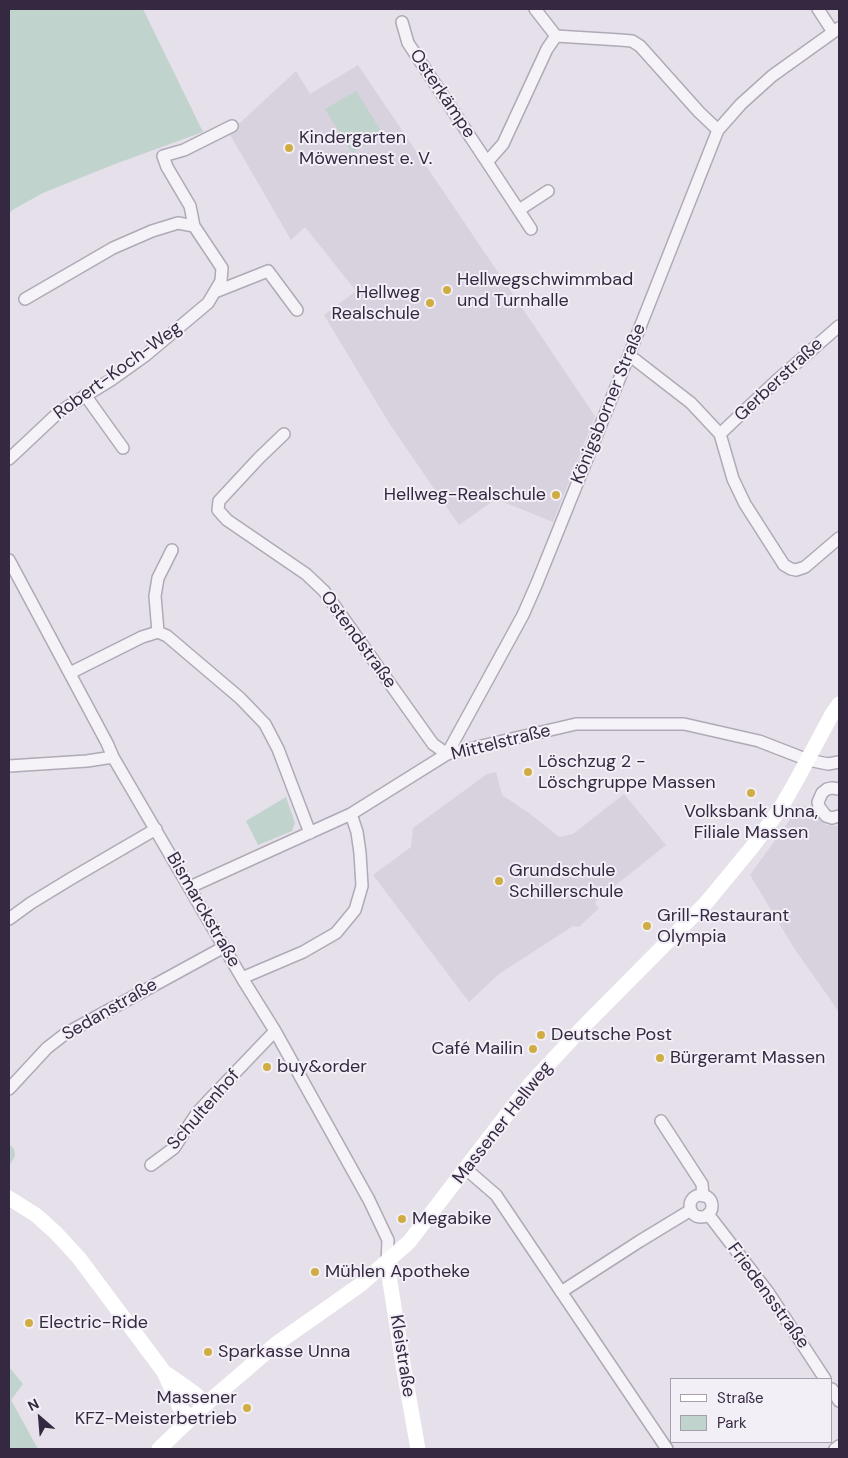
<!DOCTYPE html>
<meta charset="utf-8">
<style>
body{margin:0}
#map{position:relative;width:848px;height:1458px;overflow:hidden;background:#e5e0e9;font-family:"DM Sans",sans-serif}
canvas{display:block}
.frame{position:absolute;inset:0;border:10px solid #352841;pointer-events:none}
.legend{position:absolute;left:670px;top:1378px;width:162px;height:65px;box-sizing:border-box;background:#f3eff7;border:1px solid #a79fae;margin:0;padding:6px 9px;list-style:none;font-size:15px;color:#352841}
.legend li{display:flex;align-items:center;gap:10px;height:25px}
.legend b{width:25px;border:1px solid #a79fae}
.north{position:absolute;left:15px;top:1393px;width:50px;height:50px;-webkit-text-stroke:4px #f3eff7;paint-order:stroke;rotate:333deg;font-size:14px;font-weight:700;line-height:20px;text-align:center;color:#352841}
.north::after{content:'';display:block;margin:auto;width:18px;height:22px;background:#352841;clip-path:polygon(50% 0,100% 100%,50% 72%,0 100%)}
</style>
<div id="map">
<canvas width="848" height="1458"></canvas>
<div class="frame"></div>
<ul class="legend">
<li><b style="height:6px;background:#fff"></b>Straße</li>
<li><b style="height:14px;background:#c1d3cd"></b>Park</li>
</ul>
<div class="north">N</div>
</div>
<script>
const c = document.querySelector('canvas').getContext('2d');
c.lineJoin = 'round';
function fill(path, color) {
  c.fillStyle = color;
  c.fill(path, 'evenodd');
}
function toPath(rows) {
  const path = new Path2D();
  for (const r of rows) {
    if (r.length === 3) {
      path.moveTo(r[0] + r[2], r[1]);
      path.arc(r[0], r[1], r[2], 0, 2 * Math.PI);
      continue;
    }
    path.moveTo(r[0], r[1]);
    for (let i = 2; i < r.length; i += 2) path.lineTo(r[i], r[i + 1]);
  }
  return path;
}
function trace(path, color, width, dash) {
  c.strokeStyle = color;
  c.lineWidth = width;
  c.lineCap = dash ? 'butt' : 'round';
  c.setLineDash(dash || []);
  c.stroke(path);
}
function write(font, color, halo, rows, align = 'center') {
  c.font = font + ' "DM Sans",sans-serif';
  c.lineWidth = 4;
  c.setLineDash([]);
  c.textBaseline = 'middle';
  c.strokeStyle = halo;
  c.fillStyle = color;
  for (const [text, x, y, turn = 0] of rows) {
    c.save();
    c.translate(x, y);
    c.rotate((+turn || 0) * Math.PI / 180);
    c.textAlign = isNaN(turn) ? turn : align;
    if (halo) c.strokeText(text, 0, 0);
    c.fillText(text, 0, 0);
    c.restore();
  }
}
fill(toPath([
 [358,65,595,416,553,522,496,499,459,525,389,423,324,315,356,291,305,227,291,240,229,133,296,71,310,94],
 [496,772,502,795,529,813,559,837,573,834,624,794,666,845,596,901,596,905,599,908,579,927,573,926,499,974,469,1002,373,875,411,847,413,828,487,774],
 [796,805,811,807,826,825,839,826,839,1012,794,948,750,875,789,821]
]), '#d8d2de');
fill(toPath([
 [9,9,143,9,203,132,115,164,43,193,14,209,9,213],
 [356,91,383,134,352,153,325,109],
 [286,797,295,823,292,831,258,845,246,821],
 [9,1144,14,1149,15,1156,9,1166],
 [9,1367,23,1384,11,1400,38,1449,9,1449]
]), '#c1d3cd');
const minor = toPath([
 [535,9,556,36,620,40,632,41,640,46,699,112,718,130],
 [818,9,833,32],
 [402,22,408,43,487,162],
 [519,210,548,191],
 [194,226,190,206,167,167,163,156,184,150,232,126],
 [531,229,487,162,503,144,547,49,556,36],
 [215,292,268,271,297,310],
 [629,355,691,403,720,434,733,479,745,504,784,565,791,569,796,570,805,567,839,538],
 [85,395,123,448],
 [284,434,259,458,219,501,218,510,227,520,306,574,324,591,433,744,447,754],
 [720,434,776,381,839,326],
 [9,459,59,412,111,380,146,355,208,303,221,281,222,268,194,226,178,223,152,231,113,248,25,299],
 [9,560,107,743,113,757,242,978,275,1031,369,1200,388,1240,387,1263],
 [158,632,155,596,158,578,172,550],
 [70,673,142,637,158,632,167,636,240,698,265,724,278,749,310,833],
 [447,754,523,615,537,583,629,355,718,130,741,104,772,76,839,28],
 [9,766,87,761,113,757],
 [839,789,832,788,827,789,822,793,818,802,819,807,826,816,832,818,839,816],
 [190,887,351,814,447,754,576,724,684,724,759,741,808,760,828,764,839,762],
 [9,919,31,903,72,878,156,829],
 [242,978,303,952,336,933,355,910,362,886,360,853,357,832,351,814],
 [9,1089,47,1048,65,1034,224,947],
 [661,1121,702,1184,703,1196],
 [151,1165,174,1148,197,1113,209,1100,275,1031],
 [466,1169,496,1195,667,1449],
 [701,1206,11],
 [708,1214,768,1292,825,1379],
 [561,1292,640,1241,691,1210],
 [832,1389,839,1401],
 [835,1449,839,1446]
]);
trace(minor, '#b0a9b7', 14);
trace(minor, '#f5f3f7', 11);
trace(toPath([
 [9,1198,36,1215,56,1233,79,1258,164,1372,179,1406,190,1419],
 [387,1263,404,1370,418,1449],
 [164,1372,194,1393,206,1404],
 [159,1449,206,1404,276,1344,360,1285,409,1242,531,1083,586,1024,706,903,753,846,780,809,795,783,831,716,839,704]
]), '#fff', 15);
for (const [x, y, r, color] of [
 [289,148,5,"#d0ad43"],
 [447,290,5,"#d0ad43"],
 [430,303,5,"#d0ad43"],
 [556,495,5,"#d0ad43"],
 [528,772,5,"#d0ad43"],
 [751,793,5,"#d0ad43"],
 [499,881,5,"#d0ad43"],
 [647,926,5,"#d0ad43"],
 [541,1035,5,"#d0ad43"],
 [533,1049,5,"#d0ad43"],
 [660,1058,5,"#d0ad43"],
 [267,1067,5,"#d0ad43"],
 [402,1219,5,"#d0ad43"],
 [315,1272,5,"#d0ad43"],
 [29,1323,5,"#d0ad43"],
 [208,1352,5,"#d0ad43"],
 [247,1408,5,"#d0ad43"]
]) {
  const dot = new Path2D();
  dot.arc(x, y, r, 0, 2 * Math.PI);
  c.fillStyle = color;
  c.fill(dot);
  trace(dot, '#f3eff7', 2);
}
write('18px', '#352841', '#f3eff7', [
 ["Osterkämpe",442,94,56],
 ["Robert-Koch-Weg",118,371,-36],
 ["Gerberstraße",779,380,-43],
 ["Königsborner Straße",609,404,-68],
 ["Ostendstraße",358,640,54],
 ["Mittelstraße",501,743,-14],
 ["Bismarckstraße",203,910,60],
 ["Sedanstraße",110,1010,-30],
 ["Schultenhof",204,1110,-49],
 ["Massener Hellweg",503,1123,-52],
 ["Friedensstraße",768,1296,54],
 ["Kleistraße",402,1356,81]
]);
write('18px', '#352841', '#f3eff7', [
 ["Kindergarten",299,138],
 ["Möwennest e. V.",299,159],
 ["Hellwegschwimmbad",457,280],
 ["und Turnhalle",457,301],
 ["Hellweg",420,293,"right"],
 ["Realschule",420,314,"right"],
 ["Hellweg-Realschule",546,495,"right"],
 ["Löschzug 2 -",538,762],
 ["Löschgruppe Massen",538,783],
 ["Volksbank Unna,",751,812,"center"],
 ["Filiale Massen",751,833,"center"],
 ["Grundschule",509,871],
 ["Schillerschule",509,892],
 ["Grill-Restaurant",657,916],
 ["Olympia",657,937],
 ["Deutsche Post",551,1035],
 ["Café Mailin",523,1049,"right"],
 ["Bürgeramt Massen",670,1058],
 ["buy&order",277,1067],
 ["Megabike",412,1219],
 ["Mühlen Apotheke",325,1272],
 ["Electric-Ride",39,1323],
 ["Sparkasse Unna",218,1352],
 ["Massener",237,1398,"right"],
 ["KFZ-Meisterbetrieb",237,1419,"right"]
], 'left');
</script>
